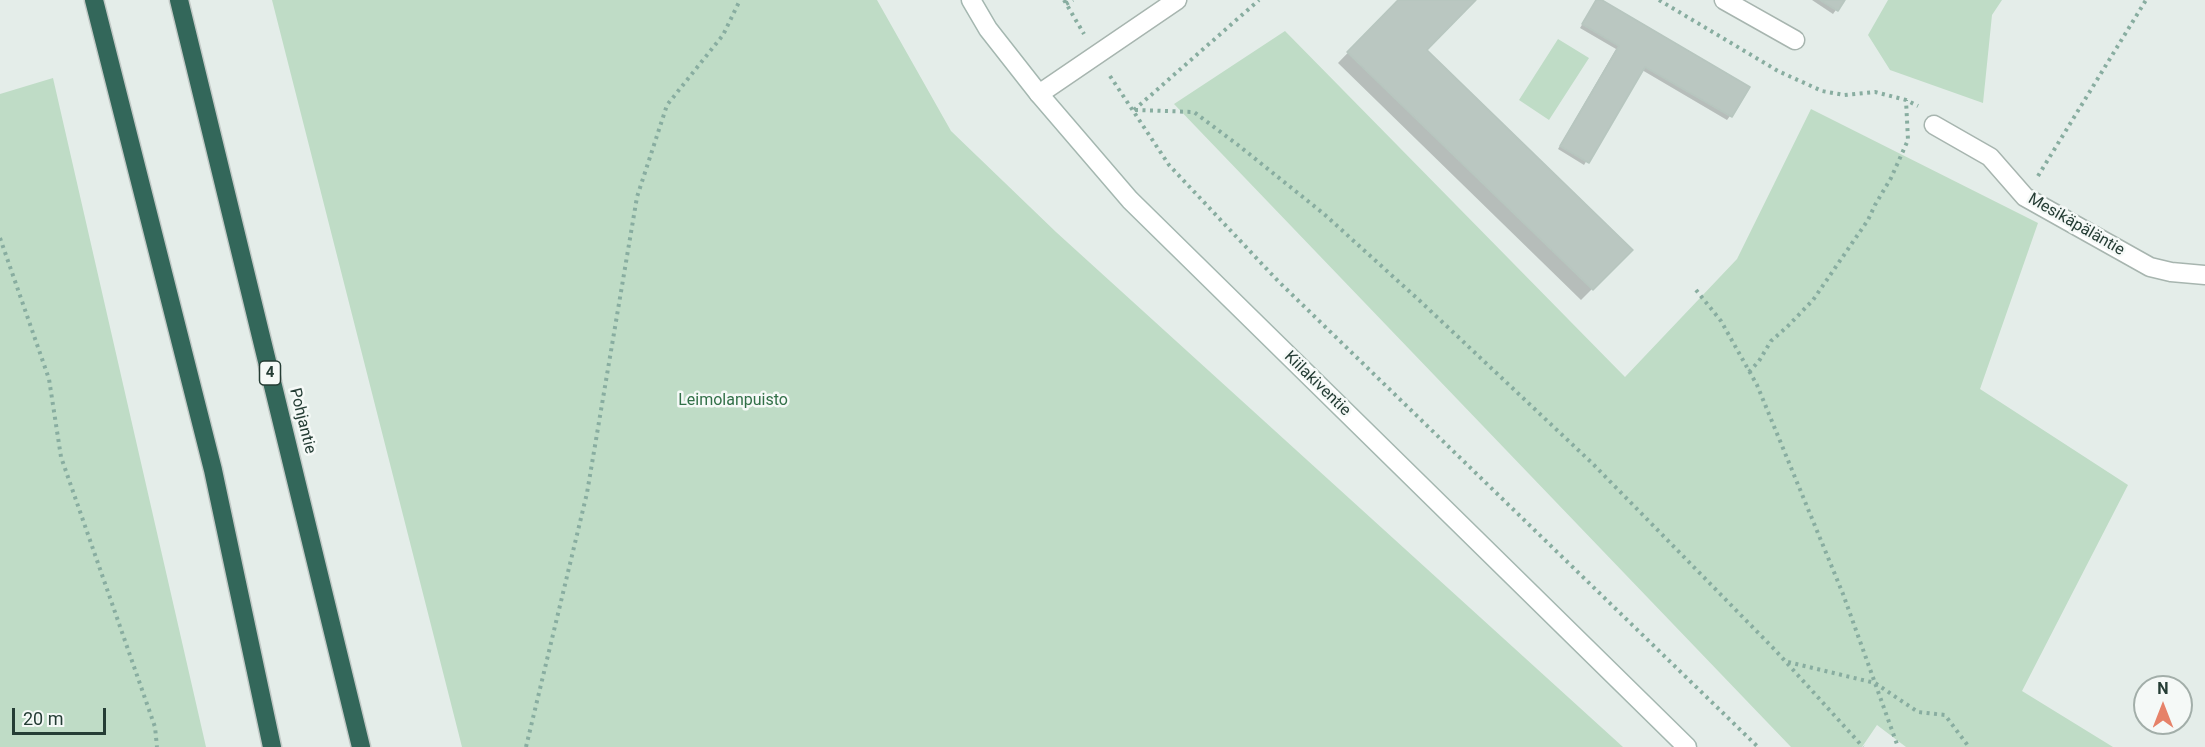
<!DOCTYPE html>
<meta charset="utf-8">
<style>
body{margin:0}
#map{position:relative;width:2205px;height:747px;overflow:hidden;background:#e4ede9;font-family:Roboto,sans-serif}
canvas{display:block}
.north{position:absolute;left:2133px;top:675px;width:60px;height:60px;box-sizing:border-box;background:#f5f9f7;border:2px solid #a2aea9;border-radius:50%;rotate:0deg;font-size:16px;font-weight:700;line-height:24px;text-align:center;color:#253d35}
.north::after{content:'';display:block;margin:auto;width:21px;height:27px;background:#e68269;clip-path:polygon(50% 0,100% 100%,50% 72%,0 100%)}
.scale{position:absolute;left:12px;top:708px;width:94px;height:27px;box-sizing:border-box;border:3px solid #253d35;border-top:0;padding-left:8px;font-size:18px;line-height:21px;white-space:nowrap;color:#253d35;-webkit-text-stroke:4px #f5f9f7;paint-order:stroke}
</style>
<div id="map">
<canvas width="2205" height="747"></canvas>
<div class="north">N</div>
<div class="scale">20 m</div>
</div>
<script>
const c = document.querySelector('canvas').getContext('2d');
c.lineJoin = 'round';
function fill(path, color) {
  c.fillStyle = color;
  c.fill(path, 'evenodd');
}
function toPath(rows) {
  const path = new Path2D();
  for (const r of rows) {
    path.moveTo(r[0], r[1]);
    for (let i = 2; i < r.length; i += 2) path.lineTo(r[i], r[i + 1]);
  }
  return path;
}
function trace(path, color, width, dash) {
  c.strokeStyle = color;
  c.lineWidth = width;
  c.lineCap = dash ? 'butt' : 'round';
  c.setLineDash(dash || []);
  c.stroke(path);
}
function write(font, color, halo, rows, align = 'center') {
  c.font = font + ' Roboto,sans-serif';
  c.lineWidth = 5;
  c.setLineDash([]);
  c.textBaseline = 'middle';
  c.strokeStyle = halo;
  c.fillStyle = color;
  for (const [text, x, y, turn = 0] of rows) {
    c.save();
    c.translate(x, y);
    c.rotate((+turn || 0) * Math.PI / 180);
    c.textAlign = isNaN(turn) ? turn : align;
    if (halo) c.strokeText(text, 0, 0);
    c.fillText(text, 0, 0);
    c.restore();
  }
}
fill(toPath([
 [272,0,877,0,951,131,1056,232,1623,747,462,747],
 [1888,0,2002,0,1992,15,1983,103,1890,70,1868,35],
 [1285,31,1625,377,1737,259,1811,109,2038,223,1980,389,2128,485,2022,691,2113,747,1906,747,1877,725,1862,747,1791,747,1174,104],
 [1558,39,1589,58,1549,120,1519,100],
 [53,78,206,747,0,747,0,94]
]), '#bfdcc6');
fill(toPath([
 [1399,0,1474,0,1425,50,1631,250,1581,300,1338,63],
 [1597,0,1748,87,1730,116,1727,120,1642,70,1584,165,1558,149,1616,49,1580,28],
 [1812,0,1843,0,1833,14]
]), '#0003');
const building = toPath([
 [1398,0,1476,0,1427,50,1633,250,1593,290,1347,52,1398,0],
 [1596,0,1602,0,1750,87,1732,117,1645,67,1589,163,1560,146,1619,46,1582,24,1596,0],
 [1820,0,1845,0,1838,11,1820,0]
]);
fill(building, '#bac7c1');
trace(building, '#b7c6bf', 1.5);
const street = toPath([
 [1724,0,1795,40],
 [1039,94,1177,0],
 [1934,125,1990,157,2025,197,2150,267,2171,272,2205,275]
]);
const secondary = toPath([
 [971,0,988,29,1039,94,1130,200,1687,747]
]);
const highway = toPath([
 [94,0,213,470,272,747],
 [179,0,361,747]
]);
trace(street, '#a7b5af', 21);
trace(secondary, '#a4b7b0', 21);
trace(highway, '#c2c9c6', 21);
trace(toPath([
 [1064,0,1084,34],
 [1659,0,1778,71,1822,91,1844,95,1875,92,1906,100,1918,106],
 [1066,4,1073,0],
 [1110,76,1169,165,1278,281,1758,747],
 [1134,110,1259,0],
 [1135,110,1194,112,1238,145,1324,214,1420,301,1592,463,1776,651,1863,747],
 [2038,176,2146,0],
 [0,238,49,379,61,457,155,727,157,747],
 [1696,290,1721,321,1757,385,1843,594,1898,747],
 [1749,372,1759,361,1771,341,1787,327,1813,300,1868,220,1875,205,1891,178,1908,140,1906,100],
 [1788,662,1875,683,1918,712,1945,715,1969,747],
 [526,747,587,493,637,197,667,105,723,35,740,0]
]), '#88ada0', 4, [3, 4.5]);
trace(street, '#fff', 18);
trace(secondary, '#fff', 18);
trace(highway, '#33675a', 18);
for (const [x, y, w] of [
 [270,373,21]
]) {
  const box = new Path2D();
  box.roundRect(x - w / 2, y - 12, w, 24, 4.5);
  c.fillStyle = '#f5f9f7';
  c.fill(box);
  trace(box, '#253d35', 1.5);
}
write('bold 15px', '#253d35', null, [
 ["4",270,373]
]);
write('16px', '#253d35', '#f5f9f7', [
 ["Mesikäpäläntie",2076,225,30],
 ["Kiilakiventie",1317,384,44],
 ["Pohjantie",302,421,76]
]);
write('16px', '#327048', '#f5f9f7', [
 ["Leimolanpuisto",733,401]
]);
</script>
